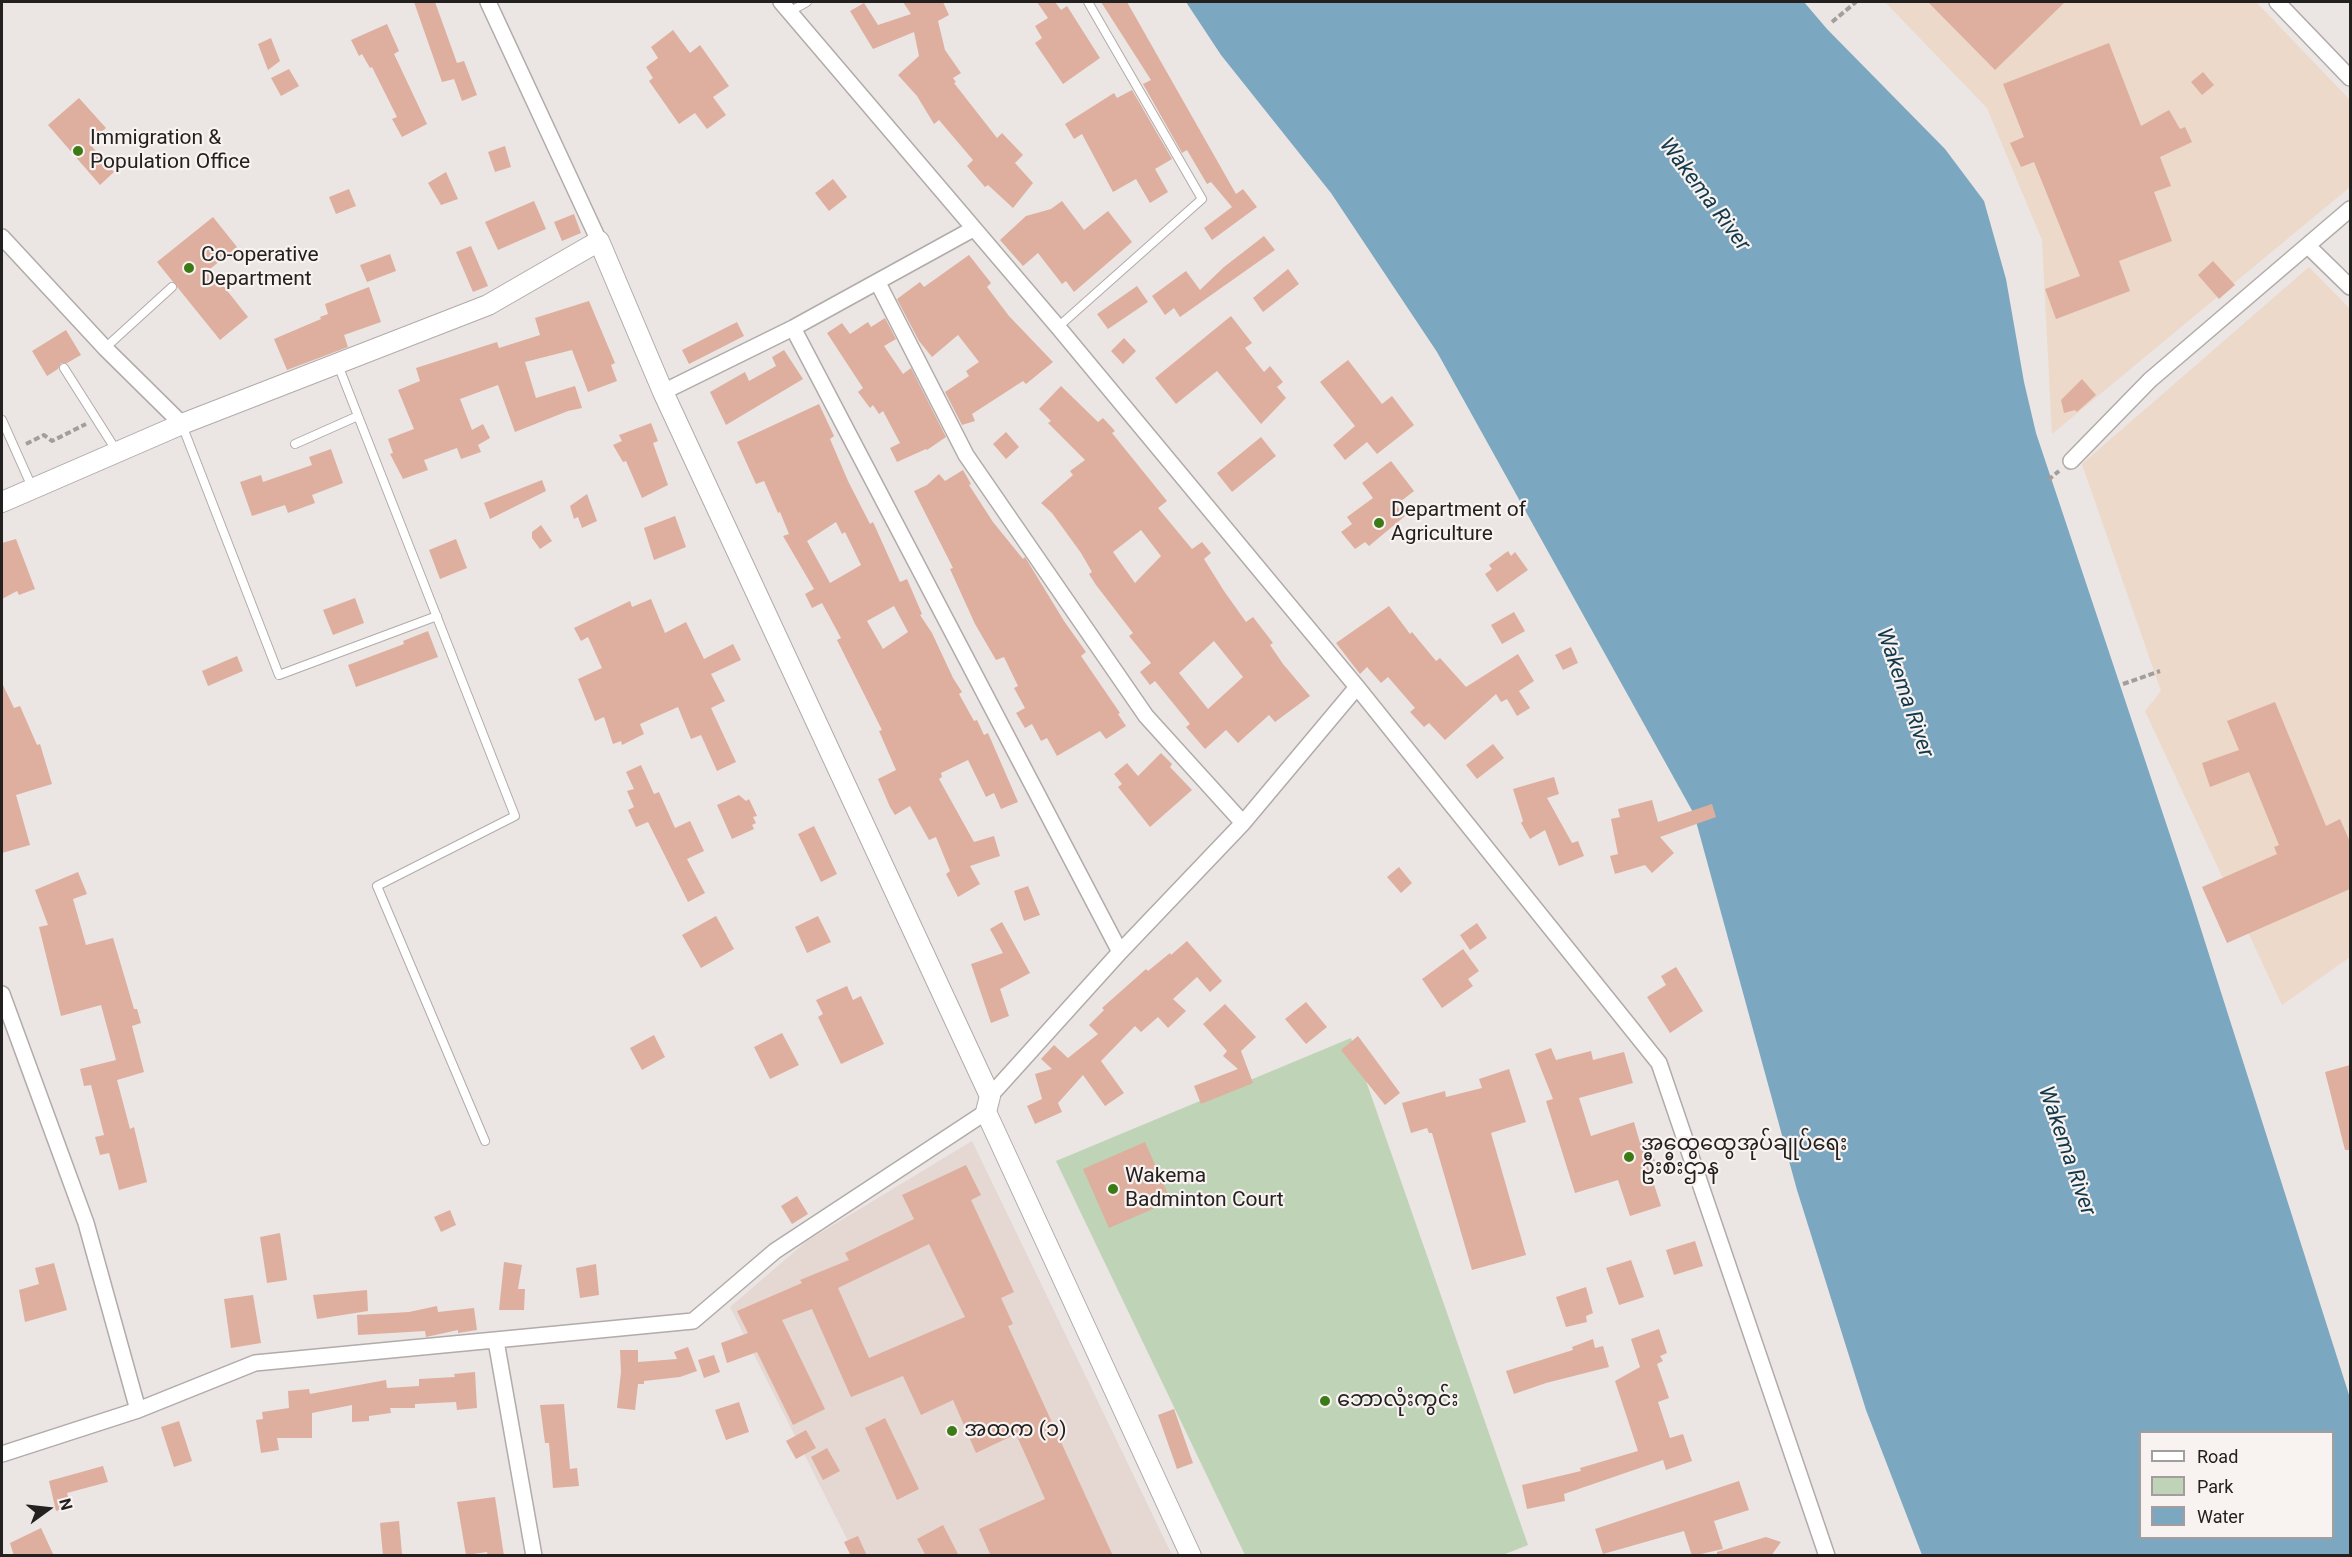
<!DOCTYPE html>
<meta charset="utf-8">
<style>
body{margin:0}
#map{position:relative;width:2352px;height:1557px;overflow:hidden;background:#ebe5e3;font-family:Roboto,sans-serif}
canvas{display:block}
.frame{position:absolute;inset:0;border:3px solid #232120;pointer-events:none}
.legend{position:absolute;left:2139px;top:1431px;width:195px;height:108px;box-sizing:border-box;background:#f8f2f0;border:2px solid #a39e9d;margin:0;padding:8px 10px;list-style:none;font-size:18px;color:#232120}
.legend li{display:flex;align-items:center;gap:12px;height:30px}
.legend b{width:30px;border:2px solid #a39e9d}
.north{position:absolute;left:18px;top:1479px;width:60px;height:60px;-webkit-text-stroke:4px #f8f2f0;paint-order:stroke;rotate:75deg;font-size:16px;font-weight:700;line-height:24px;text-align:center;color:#232120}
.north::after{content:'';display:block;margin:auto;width:21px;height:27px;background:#232120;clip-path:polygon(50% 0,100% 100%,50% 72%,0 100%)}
</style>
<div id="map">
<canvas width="2352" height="1557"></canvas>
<div class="frame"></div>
<ul class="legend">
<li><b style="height:8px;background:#fff"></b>Road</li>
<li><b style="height:16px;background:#bfd3b6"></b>Park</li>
<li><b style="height:16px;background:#7ba8c0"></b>Water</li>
</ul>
<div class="north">N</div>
</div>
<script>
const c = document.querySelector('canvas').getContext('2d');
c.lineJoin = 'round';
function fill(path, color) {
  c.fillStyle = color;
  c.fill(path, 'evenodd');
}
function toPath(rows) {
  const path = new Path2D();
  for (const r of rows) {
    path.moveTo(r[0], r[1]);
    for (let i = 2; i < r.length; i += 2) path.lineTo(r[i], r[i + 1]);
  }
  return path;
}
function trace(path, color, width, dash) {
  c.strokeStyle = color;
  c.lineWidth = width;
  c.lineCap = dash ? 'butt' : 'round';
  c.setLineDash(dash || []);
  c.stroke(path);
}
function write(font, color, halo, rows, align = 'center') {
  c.font = font + ' Roboto,"Noto Sans Myanmar",sans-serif';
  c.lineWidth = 4.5;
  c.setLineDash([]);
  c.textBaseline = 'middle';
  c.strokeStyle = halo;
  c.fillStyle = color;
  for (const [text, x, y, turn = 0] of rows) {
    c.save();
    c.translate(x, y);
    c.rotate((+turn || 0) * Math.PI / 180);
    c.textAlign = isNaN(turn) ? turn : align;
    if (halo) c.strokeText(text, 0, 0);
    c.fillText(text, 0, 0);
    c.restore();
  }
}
fill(toPath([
 [972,1141,1172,1555,855,1555,730,1307,807,1241]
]), '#e5d7d2');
fill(toPath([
 [1885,2,2256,2,2350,100,2350,187,2052,434,2042,240,1987,108],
 [2309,267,2350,309,2350,957,2282,1005,2145,711,2161,691,2082,464]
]), '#ecd9c9');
fill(toPath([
 [1351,1038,1528,1545,1500,1556,1245,1555,1056,1161]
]), '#bfd3b6');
fill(toPath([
 [1186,2,1804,2,1827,29,1945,149,1984,201,2006,279,2024,382,2036,433,2192,901,2350,1398,2350,1555,1922,1555,1866,1410,1797,1190,1694,814,1437,352,1331,193,1221,55],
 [2140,1432,2332,1432,2332,1538,2140,1538]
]), '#7ba8c0');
fill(toPath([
 [414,2,435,2,457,63,464,61,477,95,462,101,454,79,442,82],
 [903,2,943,2,949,15,938,21,945,50,961,73,953,78,956,82,954,83,997,138,1002,133,1023,155,1015,163,1033,183,1013,208,988,185,985,187,967,166,973,160,939,120,934,124,917,96,898,75,919,56,914,32,873,49,850,11,864,3,878,25,911,14],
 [1037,2,1055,2,1061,10,1067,6,1100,58,1063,84,1035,43,1042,38,1035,26,1048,18],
 [1101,2,1127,2,1236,194,1243,189,1257,207,1212,240,1204,228,1232,207,1211,182,1207,184,1187,150,1182,153,1143,84,1151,80],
 [1928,2,2065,2,1995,70],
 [387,24,399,51,394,54,427,124,402,137,392,119,397,117,372,67,370,68,362,54,359,56,351,40],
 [673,30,690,53,700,45,729,86,713,97,726,115,707,129,695,113,679,124,649,81,653,78,646,67,658,58,651,47],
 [271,38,280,61,268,70,258,44],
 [2109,43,2141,126,2169,110,2180,129,2185,127,2192,142,2160,157,2171,186,2154,192,2172,241,2119,261,2130,291,2056,319,2045,289,2080,276,2034,162,2021,167,2010,143,2024,137,2003,84],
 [289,69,299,86,281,96,271,78],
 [2203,72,2214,85,2202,95,2191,82],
 [1132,90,1172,159,1155,169,1168,192,1150,203,1136,179,1113,192,1082,134,1074,139,1065,124,1114,93,1117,98],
 [79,98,106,128,89,143,114,172,100,185,48,125],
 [505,146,511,167,495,172,488,152],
 [446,172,458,199,441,205,428,183],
 [833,179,847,197,829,211,815,193],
 [349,189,356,206,336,214,329,197],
 [534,201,546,229,498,250,485,222],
 [1062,201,1084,230,1108,211,1132,242,1074,292,1066,281,1062,284,1038,253,1023,266,1000,240,1026,216,1051,209],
 [574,214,581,233,562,241,554,222],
 [213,217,237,247,210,269,248,317,220,340,157,262],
 [1264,236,1275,250,1180,317,1174,308,1165,315,1152,296,1186,271,1200,290,1224,267],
 [471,246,488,286,473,292,456,252],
 [390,254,396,271,367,282,360,265],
 [969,255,991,283,987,287,1009,316,1053,362,1026,384,1023,381,972,414,975,421,962,425,945,392,969,376,966,371,979,362,958,335,932,357,919,341,897,299,920,282,924,287],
 [2213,261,2235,285,2219,299,2198,275],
 [1288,269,1299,284,1263,312,1253,298],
 [1137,286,1148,302,1108,329,1097,314],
 [369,287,381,322,344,335,348,347,287,370,274,339,321,319,320,317,328,314,325,304],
 [589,301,615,363,611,365,617,381,588,392,572,350,525,362,536,398,575,386,582,408,568,411,515,432,498,385,460,399,472,430,483,424,490,438,478,445,481,452,461,459,457,448,424,460,428,470,403,479,390,454,393,453,388,439,414,429,398,390,420,381,416,368,497,342,499,348,540,335,535,318],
 [1231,316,1252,343,1245,348,1264,372,1270,366,1283,382,1277,387,1286,398,1261,424,1217,371,1176,404,1155,378],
 [885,318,896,339,884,346,903,374,911,368,946,437,927,450,926,449,897,462,890,448,900,443,883,411,879,414,873,405,870,408,858,392,863,388,827,333,842,323,850,334,868,322,871,327],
 [737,322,744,336,689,364,682,350],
 [66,330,81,355,67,363,61,363,58,369,47,376,32,351],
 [1124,338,1136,351,1123,364,1111,351],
 [784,350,803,379,726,425,710,392,745,372,749,381,776,366,772,357],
 [1348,360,1382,404,1392,396,1414,425,1377,454,1367,442,1345,460,1333,445,1355,426,1320,382],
 [2082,379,2096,395,2077,412,2075,410,2064,413,2061,400],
 [1061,386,1098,422,1103,418,1115,431,1112,433,1167,501,1158,508,1192,549,1202,542,1211,553,1204,559,1224,591,1246,622,1253,617,1273,643,1270,645,1283,664,1310,696,1275,722,1269,715,1238,743,1226,730,1205,749,1186,727,1190,724,1155,681,1150,685,1140,672,1151,663,1129,636,1133,633,1096,585,1089,574,1092,572,1081,553,1052,513,1041,503,1073,475,1070,471,1085,460,1048,423,1051,421,1039,409],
 [1141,530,1161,556,1135,583,1113,552],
 [1214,641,1243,677,1208,709,1179,673],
 [819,404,834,436,830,439,848,481,870,524,873,522,900,582,907,579,922,614,920,615,932,633,953,678,962,692,959,694,974,721,977,720,984,735,988,733,1018,802,1001,809,994,793,986,797,968,760,941,773,942,777,939,779,974,842,994,836,1000,856,970,866,980,884,958,897,946,874,950,871,936,837,929,840,910,806,895,815,890,807,878,779,896,770,879,731,882,730,837,640,841,638,822,603,812,608,805,594,814,589,783,536,789,534,780,512,778,513,764,481,756,484,737,442],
 [836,522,842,534,845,532,861,565,830,583,807,541],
 [894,606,908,632,883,649,867,621],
 [651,423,658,441,653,443,668,485,642,498,626,461,623,462,613,445,622,441,619,435],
 [1006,432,1019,447,1006,459,993,444],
 [1261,437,1276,456,1232,492,1217,473],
 [331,449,343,483,312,495,315,503,288,513,285,505,252,516,240,482,261,475,263,482,312,465,309,457],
 [1391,461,1414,491,1396,505,1405,516,1369,546,1365,542,1355,549,1341,532,1352,524,1347,517,1373,498,1362,483],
 [963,470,971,484,969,485,993,522,1023,559,1025,557,1064,621,1086,652,1081,656,1120,713,1118,714,1126,726,1106,739,1100,731,1057,756,1047,738,1041,741,1032,724,1025,728,1016,713,1025,708,1014,688,1018,686,1004,657,996,660,975,624,950,569,953,568,914,491,927,485,939,474,945,481],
 [542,480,546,491,490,519,484,503],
 [587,494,597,521,582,528,578,517,574,519,570,506],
 [675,516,686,547,654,560,644,528],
 [541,525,552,541,540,549,532,538,532,532],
 [16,539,35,589,19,595,17,591,2,599,2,543],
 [456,539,467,568,440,579,429,550],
 [1508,551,1511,556,1515,552,1528,570,1497,592,1485,574,1492,569,1489,565],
 [355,598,364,623,333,635,323,610],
 [651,599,665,633,686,622,704,659,733,644,741,660,711,674,725,701,711,708,736,762,717,771,701,735,691,739,678,707,640,724,644,734,622,745,621,741,613,744,604,717,595,721,578,679,602,668,588,637,581,641,574,628,630,601,632,607],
 [1389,606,1410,634,1412,632,1436,661,1440,658,1466,687,1518,654,1534,681,1519,691,1530,708,1517,716,1507,699,1501,702,1496,694,1445,740,1429,723,1424,727,1410,712,1415,708,1388,677,1381,683,1367,667,1360,674,1336,643],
 [1514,612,1525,631,1502,644,1491,625],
 [428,631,438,657,356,687,348,665,404,644,403,641],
 [1571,647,1578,663,1563,670,1555,655],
 [237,656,243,671,208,686,202,671],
 [2,683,14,708,20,706,37,745,40,744,52,784,16,795,30,845,2,853],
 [2275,702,2326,826,2340,819,2350,842,2350,889,2227,943,2202,887,2277,854,2274,847,2279,845,2249,772,2210,787,2202,763,2239,750,2227,721],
 [1493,744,1504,758,1477,779,1466,765],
 [1161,753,1172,764,1170,767,1192,790,1150,827,1118,787,1122,784,1114,774,1127,763,1138,776],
 [641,765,654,794,659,792,675,828,690,821,704,851,687,859,705,893,688,902,648,822,636,827,628,810,634,807,627,791,634,789,626,772],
 [1554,777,1559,794,1547,798,1572,843,1578,841,1584,856,1559,866,1545,830,1530,839,1521,823,1523,821,1513,789],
 [739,795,746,801,749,799,757,816,753,817,756,823,752,825,754,829,732,839,717,805],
 [1652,800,1658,822,1712,804,1716,817,1660,837,1674,853,1652,873,1645,865,1615,874,1610,856,1618,854,1611,819,1620,817,1618,809],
 [814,826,837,874,821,882,798,834],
 [1399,867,1412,883,1401,893,1387,877],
 [78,872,87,894,73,899,86,945,113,938,134,1009,137,1009,141,1023,132,1026,144,1072,117,1080,130,1129,134,1127,147,1182,119,1190,109,1153,100,1155,95,1137,104,1135,91,1085,84,1086,80,1069,116,1060,101,1005,61,1016,39,927,48,925,35,890],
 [1028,886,1040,915,1024,921,1014,891],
 [716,916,734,949,701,968,682,935],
 [818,916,831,942,807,953,795,927],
 [1002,922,1030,973,1000,989,1009,1016,991,1023,971,964,1003,953,990,929],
 [1477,923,1487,938,1470,950,1460,935],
 [1187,941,1222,981,1210,992,1197,977,1173,999,1186,1011,1168,1028,1158,1017,1141,1032,1135,1026,1101,1061,1124,1093,1105,1106,1083,1075,1058,1103,1062,1112,1035,1124,1027,1106,1042,1099,1035,1074,1052,1069,1041,1059,1054,1045,1068,1058,1098,1034,1089,1025,1104,1010,1102,1008,1146,969,1148,971,1170,953,1171,955],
 [1463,949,1479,971,1468,979,1473,986,1442,1008,1422,979],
 [1676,967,1703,1011,1670,1033,1647,997,1666,985,1661,976],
 [847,986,853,1000,861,996,884,1044,841,1064,818,1017,823,1014,816,1000],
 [1306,1002,1327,1027,1306,1044,1285,1019],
 [1225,1004,1256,1037,1241,1051,1253,1083,1201,1104,1194,1086,1238,1069,1223,1056,1227,1051,1203,1024],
 [782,1033,799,1065,770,1079,754,1047],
 [654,1035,665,1057,642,1070,630,1048],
 [1358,1036,1400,1093,1385,1105,1341,1050],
 [1551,1048,1556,1060,1591,1051,1593,1060,1624,1052,1633,1083,1579,1098,1591,1136,1634,1122,1640,1143,1648,1141,1655,1161,1647,1163,1661,1206,1630,1216,1618,1180,1575,1193,1546,1101,1553,1099,1535,1054],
 [2350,1065,2350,1150,2345,1150,2325,1072],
 [1509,1069,1526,1122,1491,1133,1526,1255,1472,1270,1432,1133,1429,1133,1427,1128,1411,1133,1402,1103,1445,1091,1446,1097,1482,1088,1479,1079],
 [1145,1142,1171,1201,1109,1228,1083,1169],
 [966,1165,981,1195,971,1200,1014,1292,1001,1298,1013,1324,1008,1326,1113,1556,991,1556,979,1529,1045,1499,1016,1434,976,1453,953,1400,921,1415,903,1376,851,1397,812,1309,782,1320,825,1409,793,1425,757,1352,727,1363,721,1343,748,1333,737,1311,802,1283,800,1280,849,1260,845,1253,914,1219,902,1195],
 [929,1244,965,1317,869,1358,838,1288],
 [797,1196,808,1214,792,1224,781,1206],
 [450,1210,456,1225,441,1232,434,1217],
 [280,1233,287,1280,267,1283,260,1237],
 [1695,1241,1703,1266,1674,1275,1666,1250],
 [1631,1260,1644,1297,1619,1305,1606,1268],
 [504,1262,522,1265,518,1289,525,1289,524,1310,499,1310],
 [54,1263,67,1310,25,1322,19,1290,39,1284,35,1268],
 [596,1264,599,1295,580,1298,576,1268],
 [1586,1287,1593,1313,1586,1316,1587,1322,1566,1327,1556,1297],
 [367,1290,368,1311,317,1319,313,1295],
 [253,1295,261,1343,231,1348,224,1299],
 [437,1306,438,1312,474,1308,477,1330,458,1333,458,1330,426,1337,425,1331,358,1335,357,1315,409,1312],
 [1659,1329,1667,1353,1660,1356,1663,1361,1657,1364,1669,1398,1658,1402,1670,1438,1683,1434,1692,1461,1666,1470,1663,1460,1564,1494,1565,1501,1527,1509,1522,1485,1581,1471,1580,1468,1638,1451,1615,1381,1640,1367,1631,1339],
 [1593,1339,1595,1348,1603,1346,1609,1367,1546,1383,1514,1394,1506,1371,1573,1350,1572,1347],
 [688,1347,697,1371,680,1377,644,1381,644,1384,638,1384,635,1410,617,1408,621,1372,620,1350,638,1350,638,1362,677,1359,674,1352],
 [714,1355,720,1372,704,1378,698,1360],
 [475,1372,477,1408,457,1410,456,1402,415,1404,415,1408,390,1408,391,1413,369,1416,369,1421,352,1422,352,1405,312,1413,312,1438,277,1438,279,1450,261,1453,256,1420,263,1419,262,1412,289,1408,288,1391,309,1389,310,1394,386,1380,387,1388,419,1386,419,1379,455,1377,454,1374],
 [739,1402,749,1432,726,1440,715,1410],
 [564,1404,570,1469,577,1468,579,1486,553,1488,549,1443,545,1443,540,1405],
 [1174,1409,1193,1463,1177,1469,1158,1415],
 [885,1418,919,1489,897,1500,865,1428],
 [179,1421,192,1461,174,1467,161,1427],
 [806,1430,816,1448,796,1459,786,1441],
 [827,1448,840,1471,823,1480,811,1457],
 [103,1466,108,1482,67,1493,71,1507,56,1511,49,1481],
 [1739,1481,1749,1510,1714,1521,1723,1549,1692,1556,1684,1531,1603,1554,1595,1529],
 [495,1497,504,1556,488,1556,487,1552,466,1555,457,1502],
 [399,1521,402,1554,383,1556,380,1523],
 [943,1525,959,1556,926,1556,917,1539],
 [41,1528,54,1556,14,1556,10,1543],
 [858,1536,867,1556,851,1556,844,1542],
 [1766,1537,1781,1542,1771,1556,1717,1556,1717,1552]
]), '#deaf9e');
const service = toPath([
 [789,12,807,2],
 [1058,327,1202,199,1088,2],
 [105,348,172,287],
 [338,365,515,816,377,886,485,1141],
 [64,368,116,450],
 [2,420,32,487],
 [182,425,279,675,437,616],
 [295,444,358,416]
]);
const minor = toPath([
 [488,2,599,241],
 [781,2,1058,327,1357,687,1659,1063,1827,1556],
 [2277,2,2350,78],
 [2,237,105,348,182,424],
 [2308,246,2350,287],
 [878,283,966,455,1146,716,1243,823],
 [793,328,1120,952],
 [663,392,793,328,973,229],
 [2071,461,2150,380,2350,209],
 [2,994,86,1223,138,1410],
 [990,1096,1120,952,1243,823,1357,687],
 [496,1341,534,1556],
 [2,1454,138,1410,255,1363,693,1321,775,1251,986,1112]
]);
const tertiary = toPath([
 [2,502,182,424,488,305,599,241,663,392,990,1096,986,1112,1191,1556]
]);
trace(service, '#b1aba9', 10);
trace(minor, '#b1aba9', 18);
trace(tertiary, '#b1aba9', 22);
trace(toPath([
 [1832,22,1856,2],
 [26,444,44,435,52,441,86,424],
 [2048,480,2059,471],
 [2123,684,2160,671]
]), '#a29e9c', 4, [6, 3]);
trace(service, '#fff', 8);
trace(minor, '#fff', 15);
trace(tertiary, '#fff', 20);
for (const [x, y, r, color] of [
 [78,151,6,"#3c7a17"],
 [189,268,6,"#3c7a17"],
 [1379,523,6,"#3c7a17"],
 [1629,1157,6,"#3c7a17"],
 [1113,1189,6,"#3c7a17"],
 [1325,1401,6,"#3c7a17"],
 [952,1431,6,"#3c7a17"]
]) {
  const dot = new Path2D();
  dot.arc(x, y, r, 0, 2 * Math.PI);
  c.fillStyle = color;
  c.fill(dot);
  trace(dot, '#f8f2f0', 2);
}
write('21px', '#232120', '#f8f2f0', [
 ["Immigration &",90,139],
 ["Population Office",90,163],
 ["Co-operative",201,256],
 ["Department",201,280],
 ["Department of",1391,511],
 ["Agriculture",1391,535],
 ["အထွေထွေအုပ်ချုပ်ရေး",1641,1145],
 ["ဦးစီးဌာန",1641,1169],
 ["Wakema",1125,1177],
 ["Badminton Court",1125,1201],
 ["ဘောလုံးကွင်း",1337,1401],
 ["အထက (၁)",964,1431]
], 'left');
write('italic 22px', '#11394b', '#f8f2f0', [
 ["Wakema River",1704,195,53],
 ["Wakema River",1904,693,71],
 ["Wakema River",2066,1151,71]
]);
</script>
